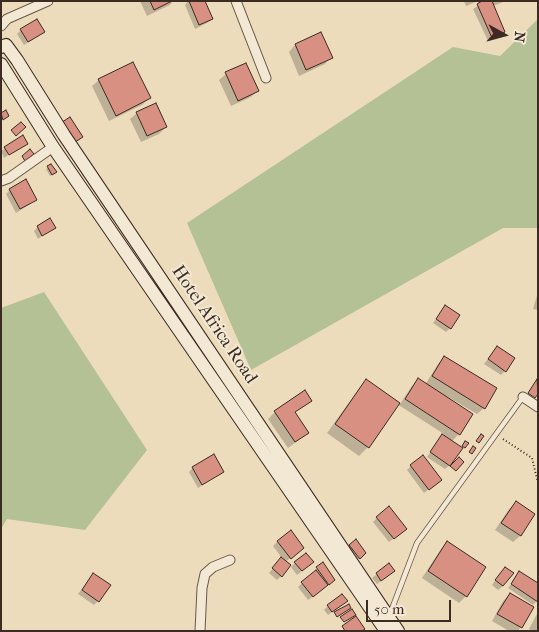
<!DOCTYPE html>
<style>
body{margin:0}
#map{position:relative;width:539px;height:632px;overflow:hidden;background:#eddcbc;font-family:"IM FELL French Canon",serif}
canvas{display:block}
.frame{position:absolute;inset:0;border:2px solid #3b2b23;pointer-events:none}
.north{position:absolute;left:479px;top:10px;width:50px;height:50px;-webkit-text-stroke:4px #f3e8d3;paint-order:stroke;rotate:97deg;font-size:14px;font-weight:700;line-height:20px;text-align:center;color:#3b2b23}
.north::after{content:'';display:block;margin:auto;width:18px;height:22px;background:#3b2b23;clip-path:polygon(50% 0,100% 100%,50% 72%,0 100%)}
.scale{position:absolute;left:366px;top:600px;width:85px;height:22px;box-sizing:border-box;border:2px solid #3b2b23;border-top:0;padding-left:6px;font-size:15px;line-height:18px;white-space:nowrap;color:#3b2b23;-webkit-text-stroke:4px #f3e8d3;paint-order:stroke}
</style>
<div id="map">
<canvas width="539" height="632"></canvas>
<div class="frame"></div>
<div class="north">N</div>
<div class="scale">50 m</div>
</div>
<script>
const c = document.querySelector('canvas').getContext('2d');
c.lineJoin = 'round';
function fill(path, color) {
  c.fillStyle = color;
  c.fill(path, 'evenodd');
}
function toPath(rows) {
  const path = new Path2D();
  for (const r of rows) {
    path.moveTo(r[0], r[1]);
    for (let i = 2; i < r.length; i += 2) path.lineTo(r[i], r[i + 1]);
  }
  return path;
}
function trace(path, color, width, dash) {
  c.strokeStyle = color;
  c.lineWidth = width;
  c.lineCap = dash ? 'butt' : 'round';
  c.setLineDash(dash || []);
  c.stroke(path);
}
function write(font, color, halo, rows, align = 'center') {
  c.font = font + ' "IM FELL French Canon",serif';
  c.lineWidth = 4;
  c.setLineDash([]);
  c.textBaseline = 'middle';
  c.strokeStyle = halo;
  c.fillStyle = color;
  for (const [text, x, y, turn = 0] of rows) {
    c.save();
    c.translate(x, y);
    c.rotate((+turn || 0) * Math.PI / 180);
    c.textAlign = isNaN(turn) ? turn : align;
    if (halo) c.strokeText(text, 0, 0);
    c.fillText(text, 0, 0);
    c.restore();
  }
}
fill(toPath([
 [538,19,538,228,503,228,251,370,187,223,453,47,500,56],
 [44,292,147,450,85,530,7,519,1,529,1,308]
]), '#b4c194');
fill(toPath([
 [140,1,173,1,170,5,147,16],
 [188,1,204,1,212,19,207,23,195,29,185,5],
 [464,1,478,1,466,6],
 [485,1,506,1,493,6,504,32,500,36,488,41,473,9],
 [21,30,43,32,24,45,17,34],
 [321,34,331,57,325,64,299,76,289,52,295,45],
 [226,74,257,91,251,97,231,106,219,80],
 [99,80,149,98,142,105,109,121,92,86],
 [137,113,166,127,159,134,141,142,130,119],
 [22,137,26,143,4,158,1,151],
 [51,165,54,174,50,176,46,169],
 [10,190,36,200,16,213,6,194],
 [38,227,54,227,38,239,34,231],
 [538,292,538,310,533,309],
 [445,307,450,328,446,332,433,323],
 [497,347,505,371,501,375,484,364],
 [444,357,484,408,477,414,448,397,447,399,459,434,451,442,450,465,445,469,427,457,444,434,397,404,368,447,359,456,327,433,358,390,366,381,400,404,412,386,418,380,425,385,438,364],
 [537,381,538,391,533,398,527,395],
 [310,400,294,413,308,433,288,448,268,419,275,412],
 [411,466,436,484,424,493,407,470],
 [193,468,223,471,198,488,189,472],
 [516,503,534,514,520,536,513,542,495,530,509,509],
 [377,518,401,533,389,542,373,522],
 [277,542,299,552,285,562,281,576,277,580,269,573,282,558,273,546],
 [447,543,485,567,466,596,459,603,422,578,441,549],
 [350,545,361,557,355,562,346,550],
 [295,563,308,566,297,575,291,567],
 [322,564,330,584,308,600,298,587],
 [389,565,389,575,377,584,372,578],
 [501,572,503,586,498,590,492,585],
 [520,572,537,601,533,605,508,588],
 [93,574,98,601,94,605,78,594],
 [510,594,533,607,518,631,509,631,492,621,503,601],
 [342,605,328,615,324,610,328,606],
 [538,612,538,631,532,631,529,629]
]), '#0003');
const building = toPath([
 [150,1,172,1,154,10,150,1],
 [189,1,205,1,213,19,199,25,189,1],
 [482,1,492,1,505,32,492,38,477,4,482,1],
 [37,19,45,32,28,42,20,29,37,19],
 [321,32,333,58,306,70,295,44,321,32],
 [133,62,151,98,116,116,98,79,133,62],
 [246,63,259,91,238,101,225,72,246,63],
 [156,103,167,127,147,136,136,112,156,103],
 [6,110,9,116,3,120,1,113,6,110],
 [70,117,83,137,72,144,59,124,70,117],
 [21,122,26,127,16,136,11,130,21,122],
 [23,135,28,144,9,155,4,147,23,135],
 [30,149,34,154,25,161,22,156,30,149],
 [51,164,57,172,52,175,47,166,51,164],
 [26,179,37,200,20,209,9,189,26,179],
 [50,218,56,228,42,236,37,226,50,218],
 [445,305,460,315,451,329,436,319,445,305],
 [497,346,515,358,506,372,488,359,497,346],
 [444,356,497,388,485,409,432,376,444,356],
 [418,378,473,414,460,435,405,399,418,378],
 [366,379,400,403,369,448,335,424,366,379],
 [537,379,538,394,535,398,528,393,537,379],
 [305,390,312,401,295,412,309,433,295,442,274,411,305,390],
 [442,434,463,448,450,466,430,452,442,434],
 [481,434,484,436,479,443,476,441,481,434],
 [465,441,469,443,465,448,462,446,465,441],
 [473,446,476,448,472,454,469,452,473,446],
 [214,454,224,472,202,485,192,467,214,454],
 [423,455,442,480,429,490,410,465,423,455],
 [459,457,464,462,456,471,450,466,459,457],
 [516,501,535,514,521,536,501,523,516,501],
 [389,506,407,529,394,539,376,517,389,506],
 [291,530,304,548,291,559,277,541,291,530],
 [356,539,366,553,360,559,349,545,356,539],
 [447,541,486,567,467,597,428,571,447,541],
 [306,553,314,562,302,571,294,562,306,553],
 [281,557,291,565,282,577,272,568,281,557],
 [323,562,335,580,329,585,316,567,323,562],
 [389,563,395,571,381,581,376,573,389,563],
 [505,567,514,573,503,586,495,580,505,567],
 [316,570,328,585,313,597,301,582,316,570],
 [519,571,538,583,538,602,511,584,519,571],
 [93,573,111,585,99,602,82,590,93,573],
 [510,593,534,607,522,628,497,614,510,593],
 [342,594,348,601,332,612,327,605,342,594],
 [349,604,351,608,337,617,334,612,349,604],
 [352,609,356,615,344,622,340,617,352,609],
 [356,616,365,629,362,631,345,631,342,626,356,616]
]);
fill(building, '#d89082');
trace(building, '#3b2b23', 1);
const lane = toPath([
 [390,614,417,543,523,397]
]);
const street = toPath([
 [236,1,266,78],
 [1,26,7,19,48,1],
 [1,181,9,178,53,147],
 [523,397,538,407],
 [200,631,202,588,205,574,213,567,230,560]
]);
const secondary = toPath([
 [1,47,6,45,17,60,64,135,398,631],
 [1,64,53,147,386,631]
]);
trace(lane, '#685749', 6);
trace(street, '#685749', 11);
trace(secondary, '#3b2b23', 14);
trace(toPath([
 [503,439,532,458,538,483]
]), '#3b2b23', 2, [1, 2.5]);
trace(lane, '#f3e8d3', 4.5);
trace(street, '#f3e8d3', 9);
trace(secondary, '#f3e8d3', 12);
write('18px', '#3b2b23', '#f3e8d3', [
 ["Hotel Africa Road",214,325,56]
]);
</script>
